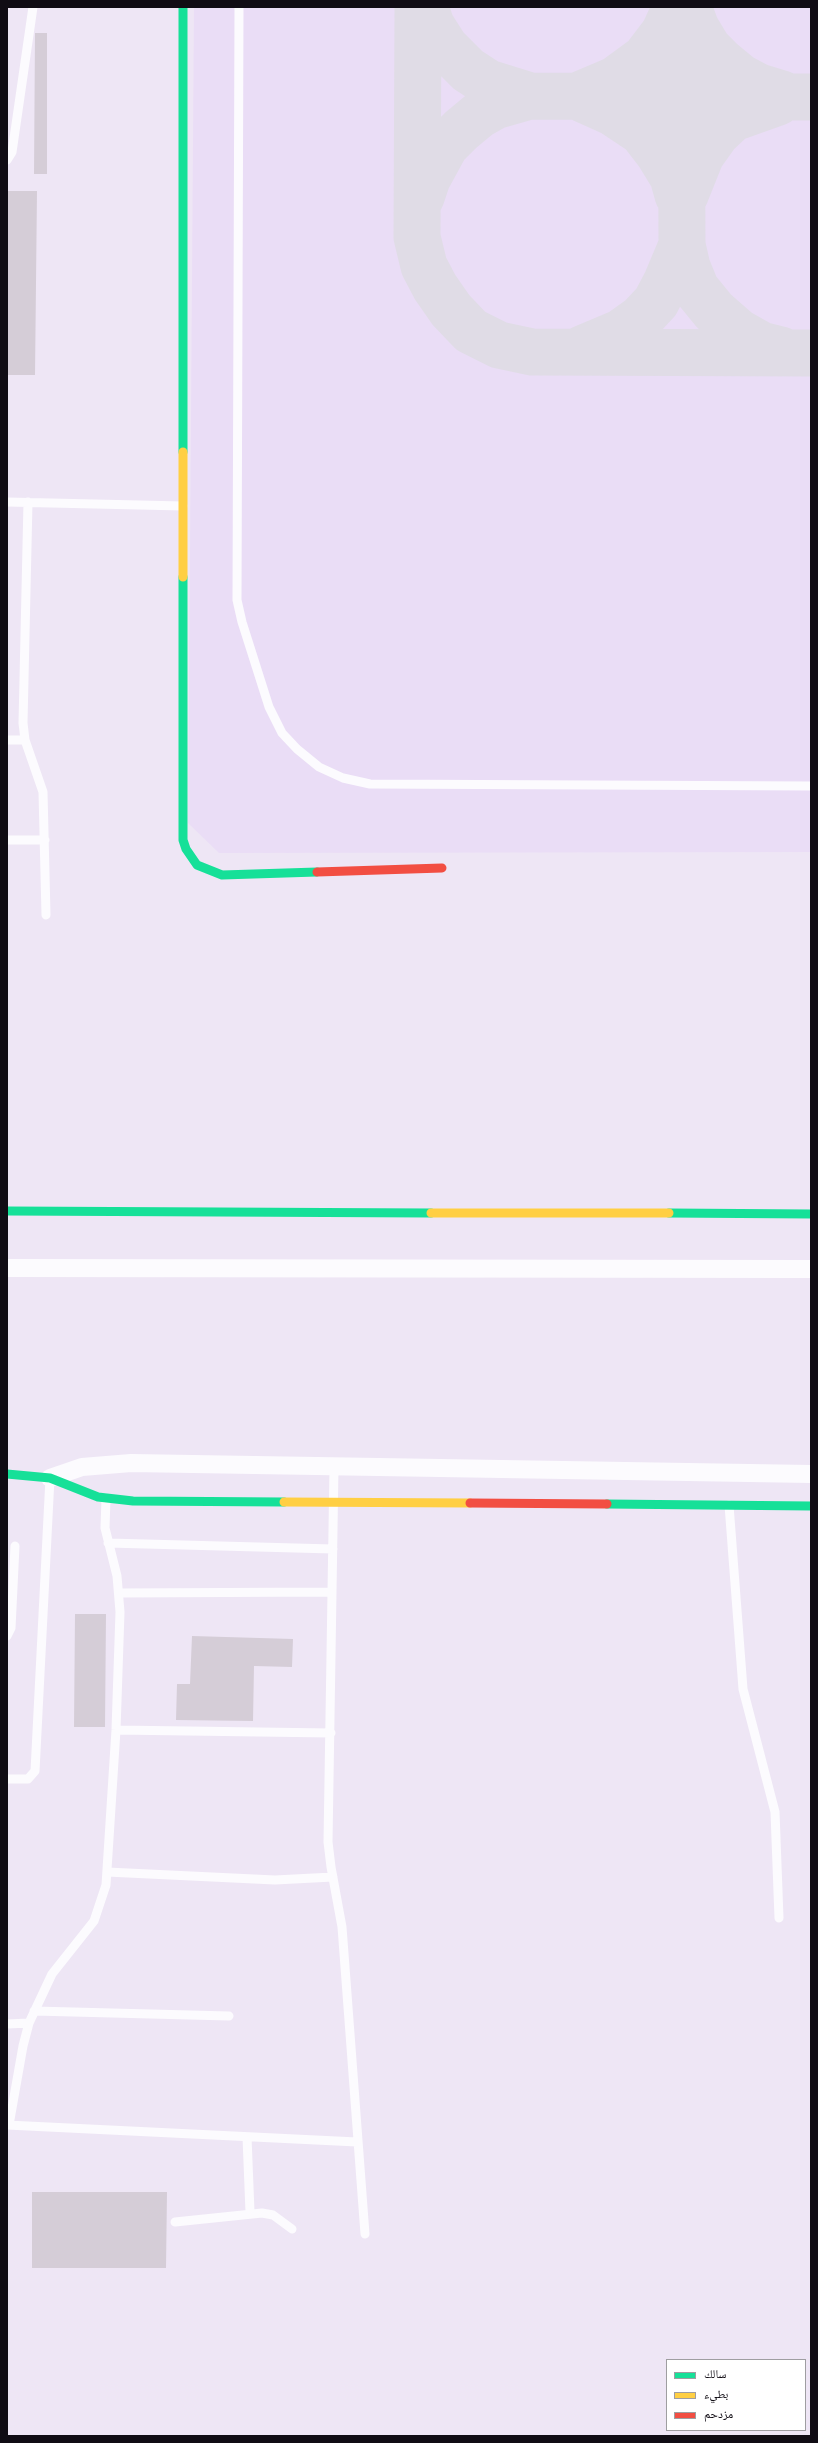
<!DOCTYPE html>
<meta charset="utf-8">
<style>
body{margin:0}
#map{position:relative;width:818px;height:2443px;overflow:hidden;background:#eee6f5;font-family:Bitter,"Noto Naskh Arabic",serif}
canvas{display:block}
.frame{position:absolute;inset:0;border:8px solid #100c14;pointer-events:none}
.legend{position:absolute;left:666px;top:2359px;width:140px;height:72px;box-sizing:border-box;background:#fff;border:1px solid #9f9ea1;margin:0;padding:5px 7px;list-style:none;font-size:12px;color:#100c14}
.legend li{display:flex;align-items:center;gap:8px;height:20px}
.legend b{width:20px;border:1px solid #9f9ea1}
</style>
<div id="map">
<canvas width="818" height="2443"></canvas>
<div class="frame"></div>
<ul class="legend">
<li><b style="height:5px;background:#16e098"></b>سالك</li>
<li><b style="height:5px;background:#ffcf43"></b>بطيء</li>
<li><b style="height:5px;background:#f24e42"></b>مزدحم</li>
</ul>
</div>
<script>
const c = document.querySelector('canvas').getContext('2d');
c.lineJoin = 'round';
function fill(path, color) {
  c.fillStyle = color;
  c.fill(path, 'evenodd');
}
function toPath(rows) {
  const path = new Path2D();
  for (const r of rows) {
    path.moveTo(r[0], r[1]);
    for (let i = 2; i < r.length; i += 2) path.lineTo(r[i], r[i + 1]);
  }
  return path;
}
function trace(path, color, width, dash) {
  c.strokeStyle = color;
  c.lineWidth = width;
  c.lineCap = dash ? 'butt' : 'round';
  c.setLineDash(dash || []);
  c.stroke(path);
}
fill(toPath([
 [194,7,811,7,811,852,219,853,188,823]
]), '#eaddf6');
trace(toPath([
 [418,7,417,237,424,266,435,287,451,310,471,331,499,345,532,352,811,353],
 [425,7,431,25,445,47,468,70,488,83,530,96,811,97],
 [681,7,682,245,687,267,696,289,714,311,738,332,761,345,781,350],
 [688,7,696,28,708,48,723,63,740,77,759,87,782,94],
 [582,94,615,80,645,58,664,33,676,7],
 [583,99,612,112,642,132,659,154,673,177,678,195],
 [685,195,701,155,716,134,733,118,778,102],
 [421,197,427,179,445,146,461,130,479,115,495,106,530,96],
 [582,349,620,333,641,318,656,302,666,283,682,245]
]), '#e0dce6', 47);
fill(toPath([
 [35,33,47,33,47,174,34,174],
 [7,191,37,191,35,375,7,375],
 [75,1614,106,1614,105,1727,74,1727],
 [192,1636,293,1639,292,1667,254,1666,253,1721,176,1720,177,1684,190,1684],
 [32,2192,167,2192,166,2268,32,2268]
]), '#d5cdd7');
trace(toPath([
 [239,7,237,600,242,622,269,707,282,733,297,749,319,767,343,778,370,784,811,786],
 [7,160,12,152,33,7],
 [7,502,183,506],
 [28,502,23,723,25,740,43,792,46,915],
 [7,740,25,740],
 [7,840,45,840],
 [334,1467,328,1842,331,1867,342,1927,365,2234],
 [729,1505,743,1689,775,1812,779,1918],
 [108,1543,333,1549],
 [119,1593,332,1592],
 [7,1636,11,1628,15,1546],
 [116,1730,331,1733],
 [7,1779,28,1779,35,1771,50,1478],
 [107,1872,275,1880,333,1877],
 [34,2011,229,2016],
 [7,2024,29,2023],
 [7,2125,357,2142],
 [9,2125,23,2046,29,2023,52,1974,94,1921,106,1885,116,1730,120,1612,117,1576,105,1528,106,1498],
 [247,2137,250,2212],
 [175,2222,262,2213,273,2215,292,2229]
]), '#fcfbfe', 9);
trace(toPath([
 [7,1268,811,1269],
 [50,1478,82,1467,131,1463,811,1474]
]), '#fcfbfe', 18);
trace(toPath([
 [183,7,183,452],
 [183,577,183,840,186,849,197,865,222,875,317,872],
 [7,1211,431,1213],
 [669,1213,811,1214],
 [7,1474,50,1478,98,1497,133,1501,284,1502],
 [607,1504,811,1506]
]), '#16e098', 9);
trace(toPath([
 [183,452,183,577],
 [431,1213,669,1213],
 [284,1502,470,1503]
]), '#ffcf43', 9);
trace(toPath([
 [317,872,442,868],
 [470,1503,607,1504]
]), '#f24e42', 9);
</script>
